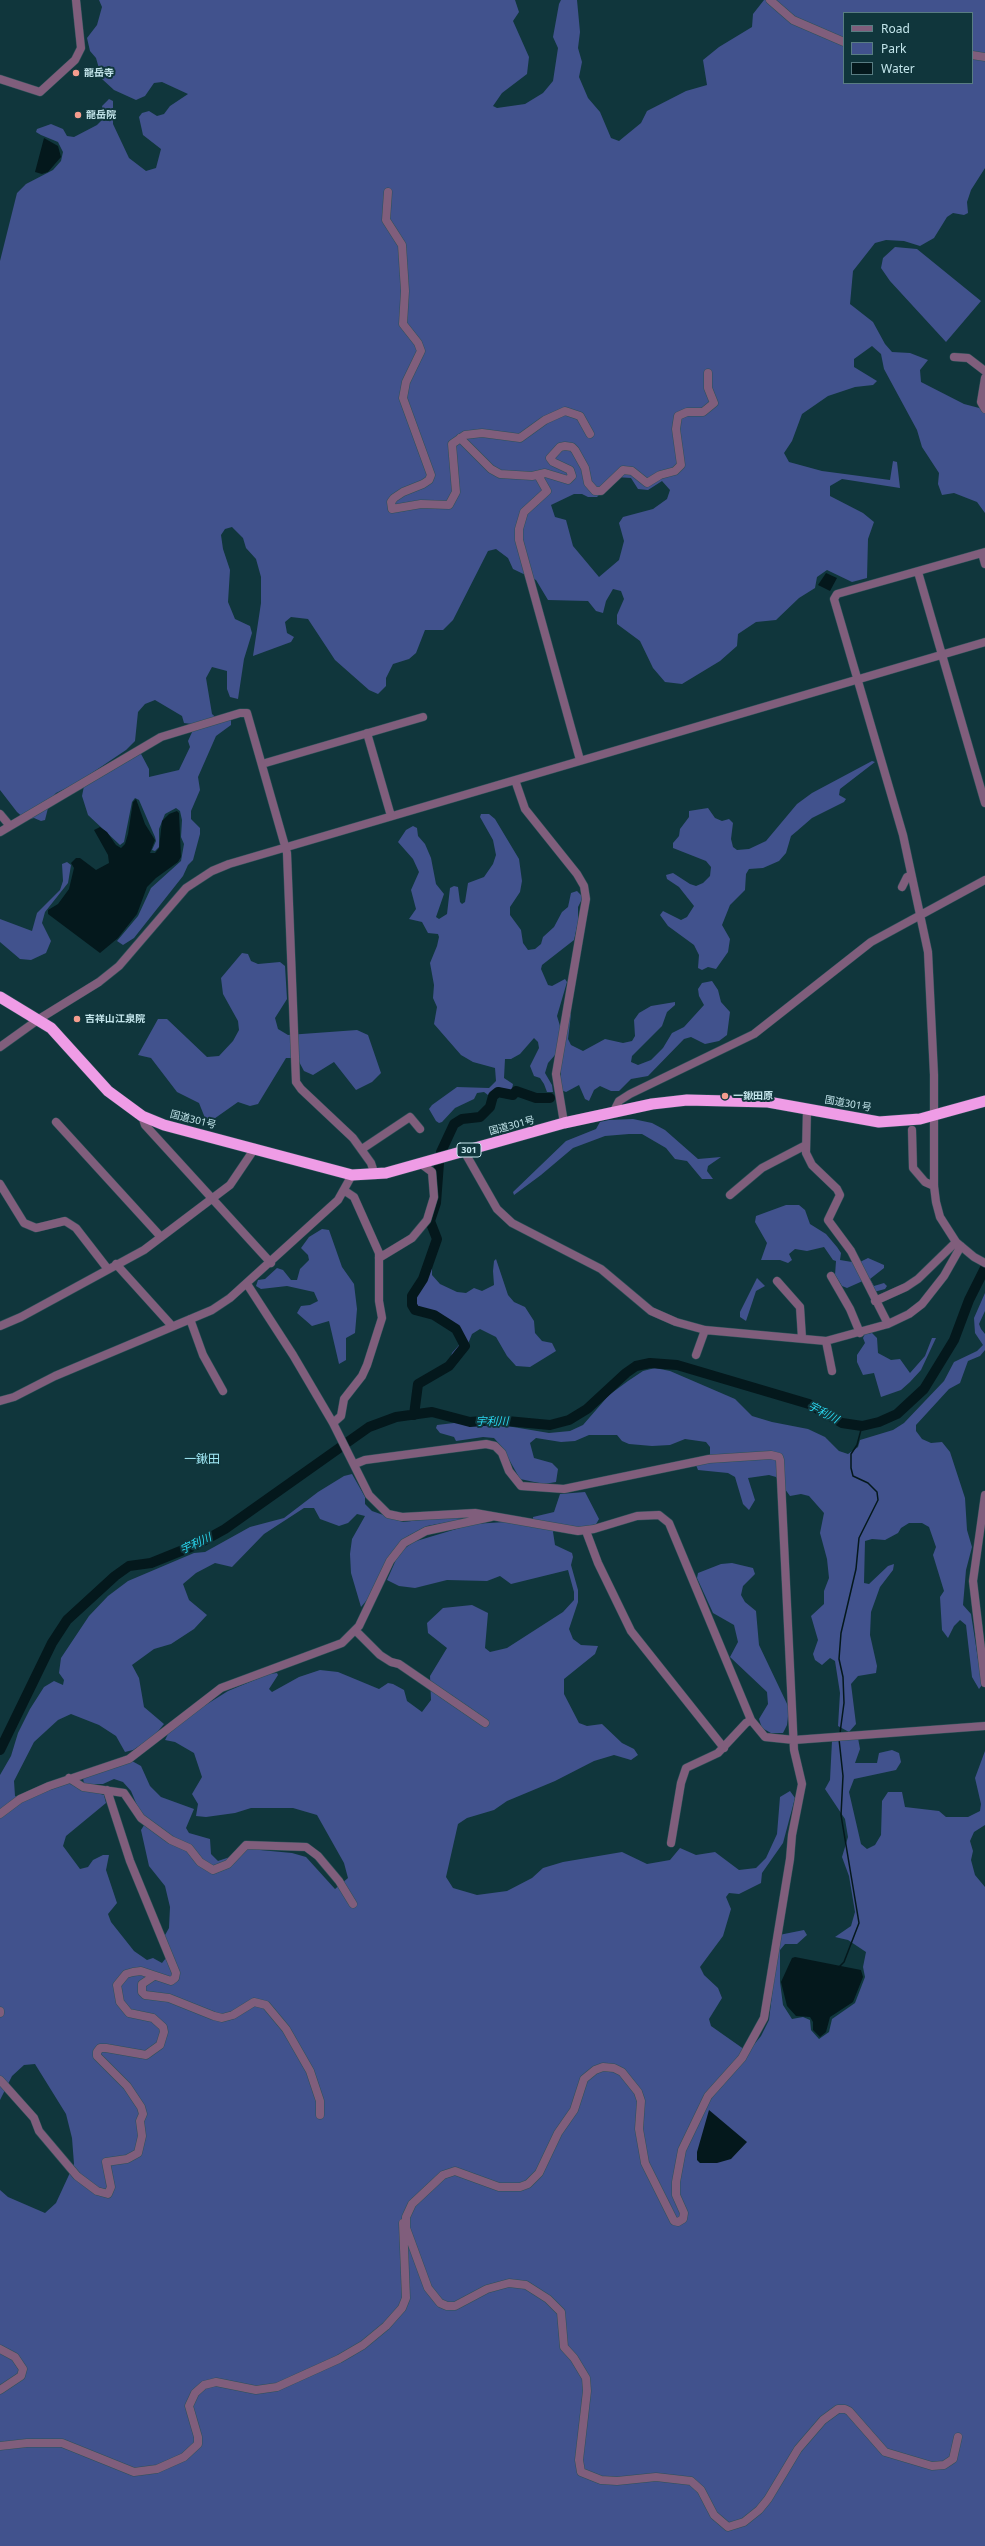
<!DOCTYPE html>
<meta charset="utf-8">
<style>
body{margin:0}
#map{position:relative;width:985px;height:2546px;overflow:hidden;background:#10363c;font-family:"Noto Sans",sans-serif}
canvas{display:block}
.legend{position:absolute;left:843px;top:12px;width:130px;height:72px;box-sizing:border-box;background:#10363c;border:1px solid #587c82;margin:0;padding:5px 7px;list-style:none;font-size:12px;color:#c3e5eb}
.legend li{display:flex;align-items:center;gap:8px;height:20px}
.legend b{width:20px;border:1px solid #587c82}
</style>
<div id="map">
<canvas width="985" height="2546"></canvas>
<ul class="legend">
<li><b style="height:5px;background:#805e7c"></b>Road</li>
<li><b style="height:11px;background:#41528d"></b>Park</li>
<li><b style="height:11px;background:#04181c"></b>Water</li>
</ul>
</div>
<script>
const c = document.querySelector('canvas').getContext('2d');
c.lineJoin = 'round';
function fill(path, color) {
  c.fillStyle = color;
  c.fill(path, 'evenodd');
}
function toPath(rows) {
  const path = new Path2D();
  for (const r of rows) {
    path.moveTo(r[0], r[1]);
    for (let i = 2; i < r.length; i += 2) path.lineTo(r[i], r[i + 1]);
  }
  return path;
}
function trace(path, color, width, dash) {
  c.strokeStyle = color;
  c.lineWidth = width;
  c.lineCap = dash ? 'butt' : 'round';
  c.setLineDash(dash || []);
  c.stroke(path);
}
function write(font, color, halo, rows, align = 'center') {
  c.font = font + ' "Noto Sans","Noto Sans JP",sans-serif';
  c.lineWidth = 4;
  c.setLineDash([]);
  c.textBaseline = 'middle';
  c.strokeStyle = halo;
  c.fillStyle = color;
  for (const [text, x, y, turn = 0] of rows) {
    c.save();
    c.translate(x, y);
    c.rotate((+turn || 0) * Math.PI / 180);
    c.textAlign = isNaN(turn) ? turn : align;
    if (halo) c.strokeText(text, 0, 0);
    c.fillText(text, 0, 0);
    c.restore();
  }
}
fill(toPath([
 [99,0,515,0,519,12,513,21,529,57,527,74,502,93,493,106,497,108,525,104,543,93,553,81,558,48,553,37,559,4,561,0,577,0,580,32,578,48,582,62,579,77,588,98,600,112,611,138,619,141,641,123,647,111,686,91,707,85,703,60,719,47,752,27,753,14,764,0,985,0,985,168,971,190,967,202,968,213,964,215,953,213,947,217,934,238,920,246,904,241,886,240,875,243,853,271,850,304,873,322,885,344,892,352,910,353,928,360,920,370,921,382,964,404,983,409,985,407,985,513,977,502,954,493,942,495,938,484,939,473,922,447,917,430,884,369,881,354,872,346,854,359,854,367,877,381,873,385,855,387,828,396,802,414,792,441,784,453,789,462,822,471,890,480,893,461,897,462,900,488,842,479,830,486,830,496,863,513,874,522,868,539,867,578,852,582,827,570,817,577,815,588,799,598,776,620,756,622,738,634,737,646,720,661,682,684,665,682,653,668,640,641,617,624,617,615,624,599,621,591,613,589,606,601,603,613,596,611,588,601,548,600,536,580,513,569,508,558,496,549,488,551,453,620,443,630,425,630,416,653,409,659,393,664,386,678,386,686,378,694,369,690,335,660,308,619,291,617,285,622,287,633,294,637,291,642,253,656,261,603,261,577,256,559,246,548,243,538,232,527,225,529,221,535,223,549,230,570,228,602,235,619,250,626,252,633,244,659,238,699,230,697,227,689,227,671,212,667,206,678,212,714,221,722,231,720,231,725,216,736,198,777,200,790,191,811,191,819,200,828,200,834,193,860,188,865,183,876,134,938,123,945,117,941,138,916,151,888,181,861,184,844,181,837,182,820,180,811,176,808,165,814,159,829,159,847,155,851,152,850,156,841,155,837,139,800,135,798,132,802,124,842,120,845,88,815,82,796,84,786,140,752,149,769,149,777,179,770,190,747,188,741,193,730,192,724,184,723,182,716,155,700,145,704,138,712,135,741,126,750,77,783,56,793,50,800,45,820,41,821,34,818,26,820,17,812,0,790,0,261,17,193,26,184,53,170,61,161,63,152,58,142,41,135,36,132,37,129,51,124,63,129,67,136,74,137,97,125,105,117,102,106,109,99,113,101,113,124,129,158,146,171,156,168,161,149,143,135,139,117,142,113,149,111,157,116,164,114,170,106,188,94,162,82,154,83,145,96,136,100,114,90,102,79,96,58,90,51,87,38,97,25,102,7],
 [844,13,972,13,972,83,844,83],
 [616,477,631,478,638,489,648,490,662,481,670,490,667,499,653,509,623,517,619,523,624,541,619,560,599,577,573,546,566,520,555,517,551,505,574,494,582,494,588,497,597,497],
 [895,247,917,249,981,301,946,342,890,281,881,268,883,258],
 [872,761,875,762,840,789,839,795,846,799,844,802,812,818,797,831,791,836,786,853,779,861,763,868,749,869,746,874,745,890,730,905,722,925,730,939,728,952,716,969,708,967,702,970,698,968,699,955,694,945,668,926,660,915,663,911,681,920,687,917,694,906,679,887,667,879,666,875,673,873,690,884,696,886,703,883,710,876,711,867,706,861,673,848,673,843,679,836,680,829,689,817,689,811,708,808,715,818,722,821,729,819,733,823,731,839,733,847,737,850,749,849,766,841,797,804,812,793],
 [481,814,489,814,495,819,519,859,522,881,520,892,510,907,510,915,521,930,523,943,528,950,535,949,541,944,543,937,554,927,562,912,568,907,571,893,577,891,583,897,578,907,578,922,574,940,542,965,541,969,548,985,552,986,565,979,567,982,557,1016,560,1026,566,1026,568,1012,571,1014,568,1039,571,1045,583,1051,605,1039,623,1043,632,1041,635,1036,634,1020,639,1013,651,1006,675,1002,675,1005,667,1012,662,1026,632,1056,631,1062,638,1065,651,1060,663,1048,672,1033,684,1027,704,1005,699,996,698,989,702,983,712,981,718,990,721,1002,730,1012,727,1035,719,1041,705,1044,691,1037,684,1039,648,1076,631,1079,619,1091,611,1091,600,1086,594,1090,589,1101,585,1099,579,1085,566,1092,561,1090,561,1056,555,1055,548,1063,545,1073,552,1085,553,1092,547,1092,544,1084,540,1078,534,1076,530,1066,539,1048,538,1042,534,1038,520,1054,511,1059,505,1059,504,1078,513,1084,512,1089,507,1092,501,1090,488,1095,484,1092,477,1093,474,1099,455,1108,442,1122,439,1123,436,1121,429,1109,432,1105,457,1087,489,1088,496,1081,495,1068,473,1062,461,1055,434,1024,437,1007,433,998,434,985,430,963,437,946,439,937,438,934,428,933,422,922,409,919,416,909,411,890,419,872,413,859,398,842,406,830,413,826,417,828,418,836,425,844,431,858,436,884,444,894,436,917,439,919,447,914,450,888,454,886,458,887,460,902,462,904,465,902,468,883,484,877,493,864,496,855,493,840,480,817],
 [67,862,71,865,68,883,45,912,42,923,51,941,46,953,31,960,20,959,0,942,0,919,32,931,37,913,60,890,63,881,62,864],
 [242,953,248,954,251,961,258,964,280,962,285,966,287,999,275,1018,278,1029,288,1035,357,1030,368,1035,381,1073,372,1082,356,1090,334,1062,313,1075,304,1071,297,1058,286,1058,258,1104,250,1106,238,1102,211,1121,205,1118,199,1103,177,1092,151,1058,138,1055,158,1019,167,1019,207,1057,219,1056,233,1041,239,1030,238,1021,223,994,221,978],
 [633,1119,652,1123,665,1130,698,1159,721,1157,708,1166,707,1171,713,1179,702,1179,687,1161,675,1159,666,1148,642,1134,629,1134,605,1136,573,1148,541,1175,514,1195,513,1192,566,1141,596,1129,600,1122,609,1120],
 [786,1205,799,1205,805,1210,810,1224,826,1234,837,1247,841,1253,840,1260,858,1263,868,1258,884,1265,884,1268,870,1279,874,1286,884,1283,887,1286,885,1289,874,1292,865,1280,847,1288,842,1286,835,1275,836,1261,833,1260,824,1247,807,1251,795,1249,789,1254,792,1260,788,1263,780,1260,761,1260,767,1243,755,1222,756,1216],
 [322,1229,329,1230,342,1267,354,1284,357,1309,355,1333,346,1338,346,1360,339,1364,329,1321,312,1326,297,1313,301,1306,310,1305,318,1301,314,1292,287,1286,261,1289,256,1286,258,1280,265,1279,277,1268,283,1270,291,1280,297,1280,300,1269,309,1260,308,1255,301,1248,309,1237],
 [496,1259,508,1295,514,1302,525,1307,534,1321,535,1333,542,1341,552,1343,556,1351,530,1367,516,1366,507,1356,496,1337,480,1329,472,1334,463,1356,450,1361,452,1353,460,1344,461,1337,448,1323,415,1305,417,1290,425,1279,428,1266,432,1264,432,1275,440,1284,457,1292,466,1293,474,1288,482,1291,494,1285,493,1271,494,1261],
 [757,1278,765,1286,756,1291,746,1321,740,1317,740,1312],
 [985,1293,985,1311,979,1324,981,1329,985,1334,985,1350,980,1356,968,1361,960,1383,949,1389,916,1425,916,1431,922,1439,931,1443,942,1442,950,1452,965,1498,967,1530,972,1547,966,1570,963,1605,971,1614,982,1685,979,1689,972,1677,966,1625,960,1620,954,1626,948,1638,942,1630,940,1597,944,1591,933,1555,936,1547,929,1527,922,1523,909,1523,901,1528,898,1533,885,1540,872,1539,865,1541,864,1583,869,1584,888,1566,894,1564,893,1570,880,1587,871,1612,870,1635,877,1666,876,1673,858,1676,851,1684,856,1724,849,1732,838,1726,840,1693,835,1661,830,1658,822,1665,815,1660,813,1654,818,1640,811,1616,824,1604,824,1591,829,1578,827,1559,820,1533,824,1513,809,1496,801,1494,790,1496,776,1477,769,1475,748,1478,755,1500,749,1510,743,1504,735,1477,728,1473,698,1470,696,1465,706,1462,710,1454,710,1447,706,1442,685,1439,670,1445,652,1446,629,1444,622,1441,617,1435,589,1435,575,1441,561,1442,536,1438,530,1443,534,1458,552,1463,558,1469,556,1482,544,1484,520,1479,502,1447,494,1438,483,1437,456,1441,454,1437,440,1433,436,1428,437,1425,454,1423,501,1425,549,1433,570,1431,583,1425,609,1395,628,1381,643,1371,655,1368,670,1371,735,1399,752,1416,772,1422,808,1429,825,1437,839,1451,848,1454,858,1447,860,1440,893,1430,904,1423,944,1381,954,1362,977,1351,983,1345,975,1333,974,1318],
 [872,1333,877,1338,878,1353,891,1360,900,1359,910,1373,925,1356,932,1338,936,1338,921,1370,910,1382,901,1390,881,1397,874,1373,863,1375,857,1362,857,1355,865,1343,863,1338,865,1334],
 [352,1474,365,1497,365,1504,372,1511,403,1522,447,1517,466,1519,427,1526,408,1536,395,1548,371,1595,361,1607,351,1573,350,1554,352,1539,365,1516,357,1514,348,1523,339,1526,320,1519,314,1508,304,1508,264,1534,232,1567,215,1563,196,1573,183,1584,189,1600,207,1615,194,1629,171,1644,154,1649,132,1665,139,1678,144,1707,164,1724,154,1736,133,1750,125,1752,116,1736,99,1725,71,1714,58,1720,34,1742,14,1781,15,1796,23,1801,67,1783,104,1795,106,1803,66,1836,63,1846,80,1869,88,1867,93,1860,103,1855,109,1855,106,1870,117,1903,108,1914,111,1922,134,1951,147,1960,153,1958,162,1963,166,1958,160,1944,169,1928,170,1907,165,1886,149,1866,141,1830,148,1819,139,1810,131,1791,123,1782,114,1779,103,1784,84,1784,83,1778,132,1761,141,1766,150,1786,161,1797,194,1809,186,1828,189,1833,210,1839,211,1854,218,1861,230,1857,243,1844,260,1850,292,1853,306,1857,335,1889,348,1878,344,1863,317,1815,293,1808,251,1808,235,1813,206,1817,196,1816,198,1804,192,1794,202,1777,194,1753,175,1742,165,1740,168,1734,196,1711,228,1691,269,1674,277,1673,278,1675,269,1689,272,1692,299,1677,320,1670,338,1672,379,1689,388,1683,393,1684,404,1690,407,1701,422,1712,431,1700,430,1676,447,1648,428,1633,427,1623,443,1608,472,1605,488,1613,485,1648,490,1652,507,1648,563,1612,574,1600,574,1592,568,1570,511,1584,500,1576,487,1581,447,1580,415,1588,399,1586,387,1580,399,1553,413,1542,473,1524,505,1522,533,1526,533,1517,554,1512,560,1494,585,1492,599,1519,595,1526,582,1528,556,1525,553,1532,555,1545,572,1553,573,1557,571,1565,578,1590,578,1602,569,1629,573,1639,581,1645,598,1646,595,1654,564,1679,564,1694,579,1723,587,1726,602,1724,622,1743,634,1749,638,1755,631,1760,614,1755,594,1761,555,1781,507,1801,494,1810,467,1818,458,1824,446,1877,453,1888,477,1895,507,1891,532,1878,543,1868,563,1862,622,1852,647,1864,670,1860,680,1848,696,1855,715,1852,739,1870,756,1868,766,1858,777,1834,780,1797,790,1791,795,1798,783,1843,762,1873,761,1883,739,1894,729,1893,726,1897,731,1909,723,1936,700,1967,704,1975,718,1988,722,1998,709,2019,711,2026,748,2052,761,2036,769,2020,779,1935,804,1930,807,1935,797,1944,785,1944,780,1950,780,1982,783,2005,792,2019,803,2017,810,2020,811,2030,819,2039,829,2032,832,2019,855,2003,865,1977,863,1967,866,1952,848,1940,835,1937,851,1926,855,1912,849,1876,842,1857,848,1837,845,1819,825,1789,830,1780,832,1741,858,1738,860,1749,855,1763,877,1763,879,1753,892,1750,899,1753,901,1762,896,1770,854,1779,849,1792,861,1844,867,1849,875,1845,881,1835,882,1801,888,1792,902,1792,905,1807,939,1811,946,1817,968,1817,980,1811,981,1804,975,1778,985,1751,985,1825,974,1832,970,1841,973,1851,971,1860,975,1875,985,1887,985,2546,0,2546,0,2190,8,2197,45,2213,56,2203,74,2164,72,2138,66,2114,35,2064,24,2065,12,2076,0,2100,0,1775,11,1756,18,1733,30,1709,44,1687,54,1681,63,1685,64,1680,59,1673,61,1658,89,1616,108,1596,128,1581,194,1553,205,1552,250,1527,284,1518,318,1492,344,1476],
 [732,1563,753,1568,755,1574,743,1586,741,1595,745,1602,756,1611,759,1645,789,1708,787,1725,783,1733,771,1733,762,1728,759,1719,768,1704,767,1692,730,1657,738,1642,734,1625,713,1613,697,1578,698,1573,721,1564]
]), '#41528d');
fill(toPath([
 [44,138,58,146,61,157,48,172,42,174,35,172],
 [826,573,837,578,830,591,818,585],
 [136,799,145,824,155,840,150,853,155,853,159,848,162,821,169,814,177,811,179,813,181,857,178,862,156,878,147,887,137,914,118,938,100,953,48,914,48,910,58,904,69,889,74,868,71,863,76,858,80,858,96,870,109,863,108,855,94,830,100,827,107,832,116,845,121,848,125,844,128,834,133,802],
 [795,1957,861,1970,863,1977,853,2002,830,2017,826,2032,820,2037,813,2030,813,2022,810,2017,796,2016,787,2006,781,1982,792,1958],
 [709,2110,747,2142,731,2159,717,2163,700,2163,697,2160,697,2152]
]), '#04181c');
trace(toPath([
 [840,1733,844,1703,843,1677,839,1659,841,1633,856,1569,859,1538,878,1500,877,1492,868,1483,853,1476,851,1468,851,1454,857,1445,862,1426],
 [839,1739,843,1776,841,1815,859,1923,844,1962,839,1967]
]), '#04181c', 1.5);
trace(toPath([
 [441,1152,454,1124,462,1119,480,1117,490,1107,493,1096,498,1092,513,1095,516,1091,536,1098,550,1098],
 [414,1415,418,1384,449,1366,465,1346,456,1329,434,1315,415,1310,412,1305,412,1296,423,1279,437,1239,430,1221,436,1203,439,1163],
 [0,1750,52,1643,67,1620,115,1576,129,1566,151,1563,198,1544,225,1529,369,1427,396,1417,432,1412,470,1422,496,1420,550,1425,569,1420,587,1409,626,1373,636,1366,650,1363,677,1365,809,1404,842,1423,862,1426,879,1422,897,1414,924,1389,954,1340,969,1300,985,1268]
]), '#04181c', 10);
const minor = toPath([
 [770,0,793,20,844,42],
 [972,55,985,57],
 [0,79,40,92,75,60,81,48,76,0],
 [388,192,386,220,402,245,405,291,403,324,418,343,421,351,406,382,403,398,431,475,429,480,423,484,403,492,394,498,391,502,392,509,421,504,449,505,456,492,452,444,465,435,482,433,520,438,545,420,565,411,580,416,590,434],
 [954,357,968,358,985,371],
 [985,378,981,402,985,409],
 [460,438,491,469,500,474,532,476,545,473,568,480,572,476,570,470,553,462,550,458,560,447,565,446,572,447,575,450,585,468,588,483,595,491,601,491,623,470,632,471,647,483,660,475,675,471,681,465,676,429,678,416,687,412,703,412,714,403,708,388,708,373],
 [538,475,547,491,524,512,519,529,519,540,580,760],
 [985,552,837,594,834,599,903,835,928,952,934,1075,934,1186,936,1202,940,1217,956,1242,974,1257,985,1263],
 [982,553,985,564],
 [918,572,985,803],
 [367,733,391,816],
 [262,764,423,717],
 [515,780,525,809,577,874,584,886,586,899,583,916,556,1074,564,1123],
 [0,814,10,826],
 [0,832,161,737,240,713,247,713,287,853,296,1082,301,1089,353,1138,371,1163,375,1175],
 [902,887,907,877,911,875],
 [0,1047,39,1019,99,982,119,966,186,888,212,871,229,864,985,642],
 [807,1109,806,1153,812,1165,837,1189,840,1195,828,1220,851,1251,888,1324],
 [614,1111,619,1101,630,1094,754,1034,871,942,985,880],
 [142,1116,145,1125,271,1263],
 [56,1122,161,1237],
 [912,1130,913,1168,925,1182,934,1186],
 [362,1149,410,1117,420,1129],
 [464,1151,497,1209,512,1223,601,1269,651,1311,676,1322,705,1330,826,1341,888,1324,909,1314,922,1304,944,1276,961,1246],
 [0,1184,24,1223,36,1228,65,1221,76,1228,107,1268],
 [730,1195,762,1168,804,1146],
 [379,1258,412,1238,427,1220,434,1197,432,1172,424,1166,423,1163],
 [116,1264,172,1326],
 [831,1276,850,1309,860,1333],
 [777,1281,800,1307,802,1338],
 [247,1284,293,1355,333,1423,369,1495,388,1514,402,1517,475,1513,578,1531,594,1529,637,1516,659,1515,669,1523,751,1720,765,1737,794,1740,985,1726],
 [875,1301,906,1287,918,1279,956,1242],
 [190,1319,203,1355,223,1391],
 [0,1326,21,1317,144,1250,230,1185,255,1148],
 [826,1341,832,1371],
 [696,1355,705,1330],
 [0,1401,14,1397,55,1376,212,1310,230,1298,338,1200,352,1175],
 [333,1423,341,1416,344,1399,362,1376,367,1365,382,1318,379,1301,379,1253,354,1197,345,1191],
 [355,1464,365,1460,486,1444,495,1446,502,1453,509,1471,521,1486,564,1489,709,1459,771,1455,779,1457,780,1460,794,1750,802,1784,792,1835,790,1859,764,2018,742,2058,708,2096,682,2150,676,2182,676,2195,684,2213,683,2219,678,2222,674,2221,645,2163,639,2129,641,2101,638,2092,622,2072,614,2068,603,2067,595,2070,584,2079,574,2110,558,2133,539,2173,528,2184,520,2187,499,2187,455,2171,443,2175,412,2204,406,2217,406,2228,428,2288,440,2303,447,2306,455,2306,487,2289,509,2283,526,2285,548,2299,561,2312,564,2347,574,2358,586,2378,587,2391,579,2460,581,2472,601,2480,617,2481,656,2477,691,2481,701,2490,714,2515,728,2527,744,2522,759,2510,768,2499,798,2449,823,2420,838,2409,845,2409,849,2411,885,2452,932,2466,944,2465,953,2459,958,2437],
 [985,1495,973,1581,985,1683],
 [586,1531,598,1563,631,1631,724,1748],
 [356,1631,380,1655,391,1662,399,1664,485,1723],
 [69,1778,83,1787,124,1793,141,1818,171,1840,189,1848,200,1862,213,1870,228,1864,246,1845,306,1847,318,1856,339,1881,353,1904],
 [0,1814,20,1799,49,1786,129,1759,221,1688,342,1643,359,1626,390,1561,404,1543,426,1531,491,1517],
 [671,1843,681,1783,686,1768,718,1753,746,1723,751,1720],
 [154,1976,142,1984,142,1992,145,1995,169,1998,214,2016,222,2018,233,2015,254,2002,266,2005,286,2029,310,2071,320,2101,320,2115],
 [0,2011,0,2013],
 [0,2080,34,2118,39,2131,77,2176,97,2191,108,2194,111,2187,106,2162,127,2159,138,2153,142,2136,140,2121,143,2114,141,2107,127,2086,97,2056,97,2052,100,2048,106,2048,146,2055,160,2045,164,2032,163,2027,153,2018,129,2013,120,2002,117,1985,126,1974,133,1972,141,1971,171,1981,175,1978,176,1973,130,1861,107,1790],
 [0,2349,15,2357,23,2369,21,2376,0,2390],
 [0,2446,27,2443,62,2443,134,2472,157,2469,184,2457,198,2444,198,2437,189,2406,195,2393,204,2385,216,2382,256,2390,277,2387,339,2359,363,2345,386,2326,402,2308,406,2298,403,2223]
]);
const highway = toPath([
 [0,997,51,1028,108,1091,142,1116,164,1125,352,1175,386,1173,564,1123,652,1104,687,1100,768,1102,879,1122,920,1119,985,1101]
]);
trace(minor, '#2d5258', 9);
trace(highway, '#2d5258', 12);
trace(minor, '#805e7c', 8);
trace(highway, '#ef9ce6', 11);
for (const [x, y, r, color] of [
 [76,73,4,"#f59d8e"],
 [78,115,4,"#f59d8e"],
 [77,1019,4,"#f59d8e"],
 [725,1096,4,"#f59d8e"]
]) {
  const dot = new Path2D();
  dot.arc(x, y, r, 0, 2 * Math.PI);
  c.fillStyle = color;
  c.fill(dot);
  trace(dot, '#10363c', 1.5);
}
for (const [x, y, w] of [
 [469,1150,24]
]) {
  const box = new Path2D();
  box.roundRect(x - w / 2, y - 7, w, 14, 3);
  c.fillStyle = '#10363c';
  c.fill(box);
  trace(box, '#c3e5eb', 1);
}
write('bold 9px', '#c3e5eb', null, [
 ["301",469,1150]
]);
write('bold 10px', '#c3e5eb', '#10363c', [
 ["龍岳寺",84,73],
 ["龍岳院",86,115],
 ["吉祥山江泉院",85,1019],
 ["一鍬田原",733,1096]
], 'left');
write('10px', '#c3e5eb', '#10363c', [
 ["国道301号",848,1104,10],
 ["国道301号",193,1120,14],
 ["国道301号",512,1126,-15]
]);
write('italic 11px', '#2ad8f1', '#10363c', [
 ["宇利川",823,1413,28],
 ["宇利川",492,1422],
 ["宇利川",196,1544,-25]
]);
write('12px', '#a2e9f6', '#10363c', [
 ["一鍬田",202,1460]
]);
</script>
